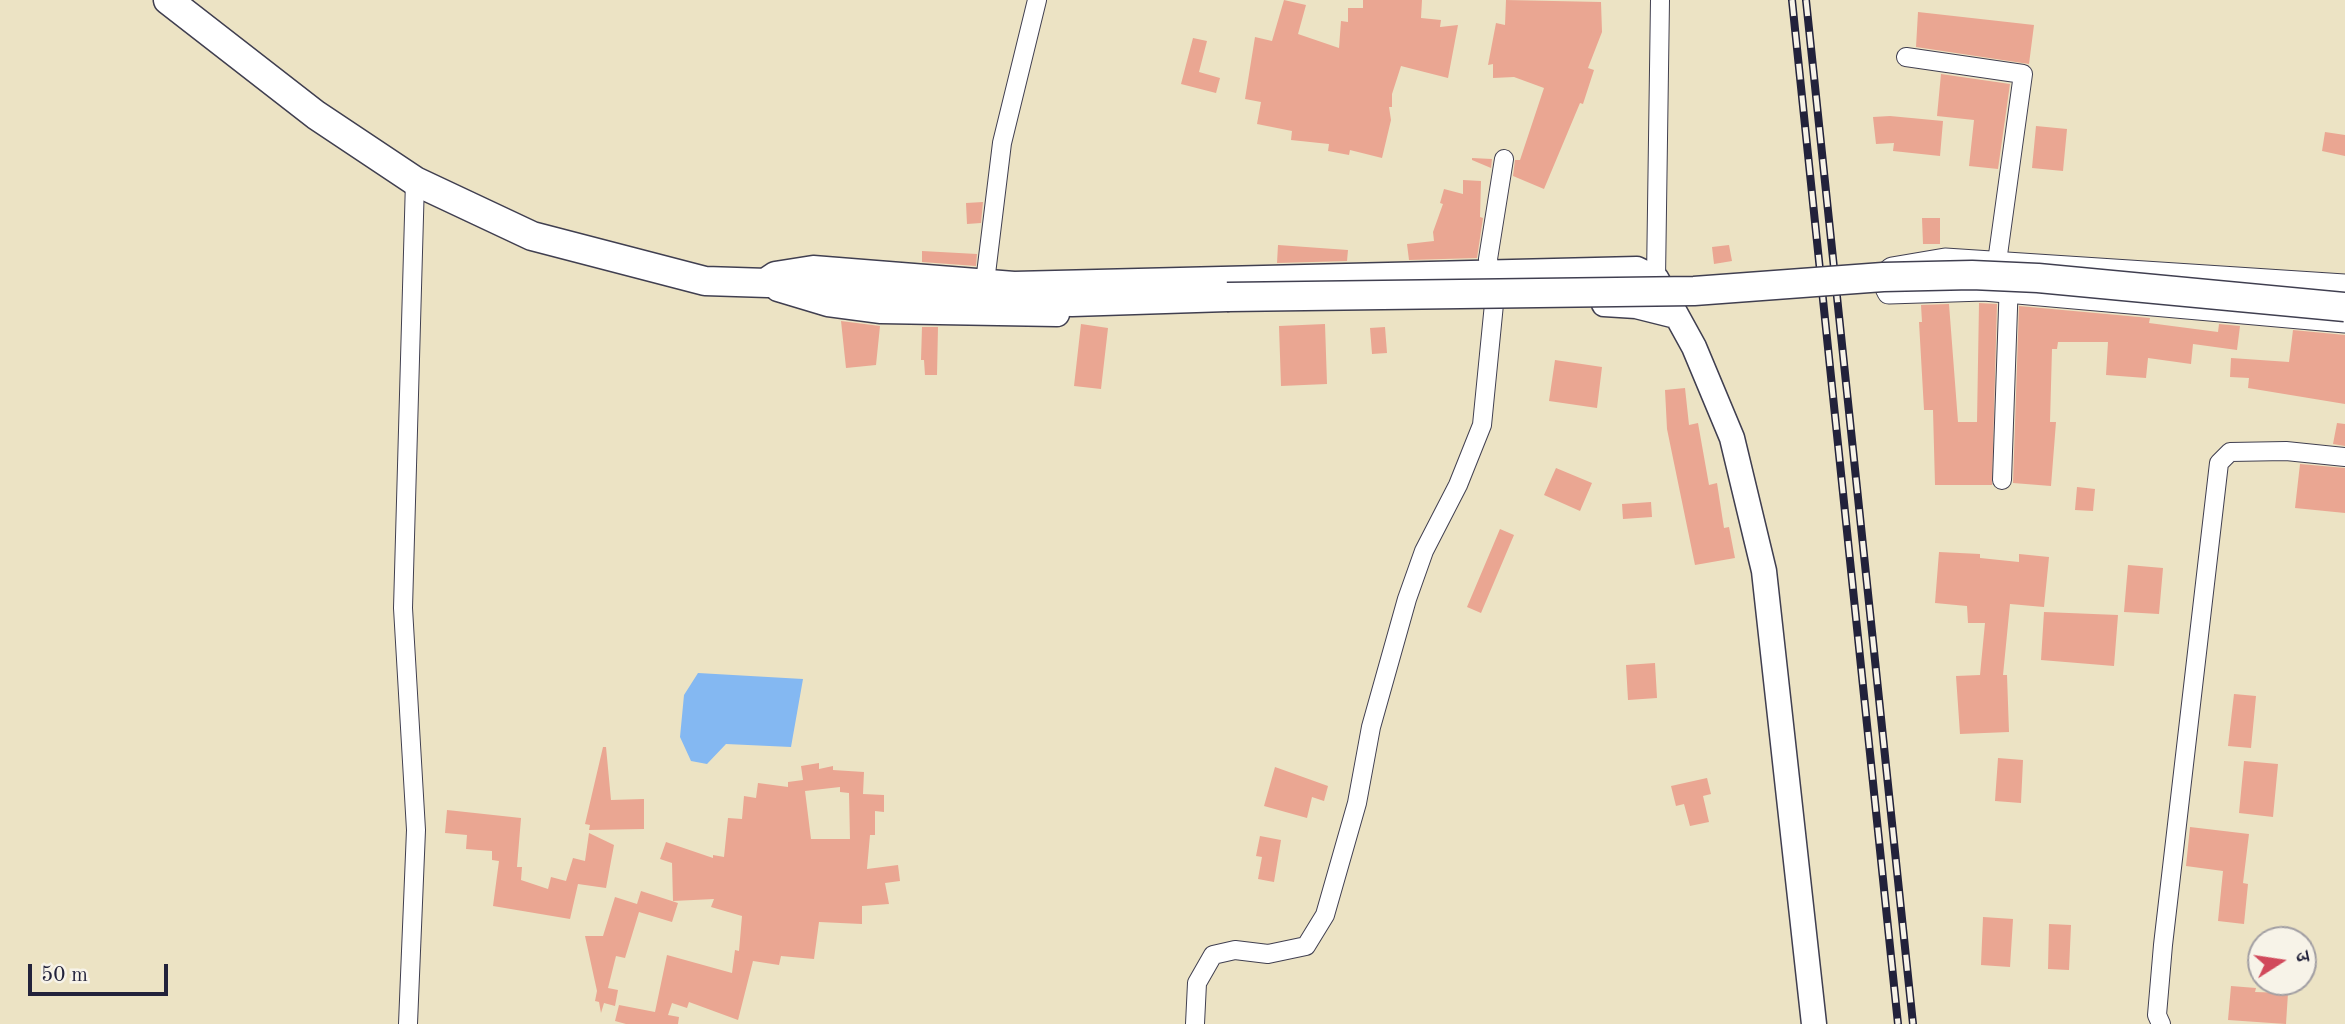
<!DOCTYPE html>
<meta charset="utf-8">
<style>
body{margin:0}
#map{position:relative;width:2345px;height:1024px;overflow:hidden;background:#ece3c4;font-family:"Old Standard TT","Noto Serif Devanagari",serif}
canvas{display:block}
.north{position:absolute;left:2247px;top:926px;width:70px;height:70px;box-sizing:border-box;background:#f7f3e8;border:2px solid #a29fa3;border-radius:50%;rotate:78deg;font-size:19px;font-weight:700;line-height:28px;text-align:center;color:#22223b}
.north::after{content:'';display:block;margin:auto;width:24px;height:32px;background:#d1495b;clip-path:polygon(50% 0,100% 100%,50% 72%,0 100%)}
.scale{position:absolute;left:28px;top:964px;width:140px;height:32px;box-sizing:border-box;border:4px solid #22223b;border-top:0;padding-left:9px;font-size:21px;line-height:24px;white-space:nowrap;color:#22223b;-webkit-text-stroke:5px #f7f3e8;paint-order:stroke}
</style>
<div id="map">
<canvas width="2345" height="1024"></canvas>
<div class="north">उ</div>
<div class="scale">50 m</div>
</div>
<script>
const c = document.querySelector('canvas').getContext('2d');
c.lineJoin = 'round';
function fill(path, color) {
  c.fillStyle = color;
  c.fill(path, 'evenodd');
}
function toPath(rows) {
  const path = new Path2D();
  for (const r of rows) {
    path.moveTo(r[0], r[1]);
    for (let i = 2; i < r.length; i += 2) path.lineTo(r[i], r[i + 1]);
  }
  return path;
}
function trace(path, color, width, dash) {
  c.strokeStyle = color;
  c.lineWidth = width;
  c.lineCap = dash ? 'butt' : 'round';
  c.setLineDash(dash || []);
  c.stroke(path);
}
fill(toPath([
 [698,673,803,679,791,747,726,744,707,764,691,761,680,737,684,695]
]), '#84b8f2');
fill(toPath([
 [1284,0,1306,5,1298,34,1339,48,1341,21,1348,22,1348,8,1363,8,1363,0,1422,0,1421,18,1441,20,1440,27,1458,25,1448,78,1401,66,1392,94,1392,107,1389,107,1391,120,1382,158,1350,150,1349,155,1328,151,1329,144,1291,140,1292,131,1257,124,1261,102,1245,99,1255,37,1272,41],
 [1506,0,1601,2,1602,32,1588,68,1594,70,1583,104,1580,103,1544,189,1513,176,1515,160,1520,160,1544,88,1514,77,1493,78,1493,64,1488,65,1496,23,1505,25],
 [1918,12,2034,25,2029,64,1916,47],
 [1193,38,1207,41,1199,72,1220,78,1216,93,1181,84],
 [1941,74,2010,84,1998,169,1969,166,1974,120,1937,116],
 [1890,116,1943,121,1940,156,1893,151,1894,143,1876,144,1873,117],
 [2036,126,2067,129,2063,171,2032,168],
 [2325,132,2345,135,2345,156,2322,151],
 [1472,158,1492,159,1491,168,1472,160],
 [1463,180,1481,181,1480,217,1483,218,1477,258,1409,260,1407,244,1434,241,1433,232,1443,204,1440,203,1444,189,1463,194],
 [983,202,981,223,967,224,966,203],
 [1922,218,1940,218,1940,244,1923,244],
 [1278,245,1348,250,1347,261,1277,263],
 [1729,245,1732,261,1714,264,1712,247],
 [922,251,977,254,976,266,922,262],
 [1979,303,1997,304,1992,485,1935,485,1933,410,1924,410,1919,322,1922,322,1921,305,1949,304,1958,422,1977,422],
 [2019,306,2150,318,2149,323,2218,332,2219,324,2240,326,2237,350,2193,344,2191,364,2148,358,2146,378,2106,375,2108,342,2058,342,2057,349,2052,349,2050,422,2056,422,2051,486,2013,483],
 [841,321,880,326,876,365,846,368],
 [1081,324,1108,328,1101,389,1074,386],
 [1325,324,1327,384,1281,386,1279,326],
 [922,327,938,327,937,375,925,375,924,360,921,360],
 [1385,327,1387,353,1372,354,1370,328],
 [2293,330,2345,335,2345,404,2248,388,2249,378,2230,377,2231,358,2289,362],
 [1555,360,1602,367,1597,408,1549,401],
 [1685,388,1689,425,1698,423,1709,485,1717,483,1724,528,1729,527,1735,558,1695,565,1667,429,1665,390],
 [2337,423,2345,424,2345,446,2333,444],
 [2300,464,2345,468,2345,513,2295,508],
 [1556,468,1592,483,1580,511,1544,495],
 [2077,487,2095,489,2093,511,2075,510],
 [1651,502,1652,517,1623,519,1622,504],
 [1500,529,1514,535,1481,613,1467,607],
 [1939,552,1980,554,1980,558,2019,562,2019,554,2049,557,2044,607,2010,604,2003,675,2007,675,2009,732,1960,734,1956,676,1980,675,1985,623,1968,623,1967,606,1935,603],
 [2128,565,2163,568,2159,614,2124,612],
 [2044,612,2118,615,2114,666,2041,660],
 [1655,663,1657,698,1628,700,1626,665],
 [2234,694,2256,696,2251,748,2228,746],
 [603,747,606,747,611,800,644,799,644,829,589,830,590,825,585,824],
 [1998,758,2023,760,2021,803,1995,801],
 [2244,761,2278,764,2273,817,2239,813],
 [819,763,819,769,833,766,833,770,864,772,863,794,884,795,884,812,875,811,875,835,870,835,867,869,898,865,900,881,885,883,889,904,862,906,862,924,819,922,814,959,781,956,779,965,753,961,738,1020,689,1002,687,1008,672,1003,668,1015,679,1017,678,1024,626,1024,615,1021,619,1005,655,1012,667,955,732,973,735,950,739,951,742,916,711,907,714,899,673,901,672,863,660,859,666,842,713,858,713,855,724,857,728,818,742,819,744,796,756,798,758,783,788,787,788,782,803,780,801,766],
 [840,787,840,792,849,793,850,839,811,839,805,791],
 [1275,767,1328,786,1324,801,1312,797,1307,818,1264,806],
 [1707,778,1711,794,1703,796,1709,822,1690,826,1684,804,1676,806,1671,786],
 [447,810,521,818,517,867,522,867,521,880,548,889,551,877,566,881,573,858,585,861,589,833,614,845,606,888,578,884,570,919,493,906,499,861,492,860,492,851,466,849,467,835,445,833],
 [2190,827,2249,834,2243,883,2248,884,2244,924,2218,921,2223,871,2186,866],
 [1260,836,1281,840,1274,882,1258,879,1262,857,1256,856],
 [641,891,678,903,672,922,639,912,625,958,616,956,608,988,618,990,615,1006,604,1003,601,1013,599,1002,595,1001,597,991,585,936,603,936,615,897,637,904],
 [1983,917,2013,919,2010,967,1981,965],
 [2049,924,2071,925,2069,970,2048,969],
 [2231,986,2256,988,2255,992,2288,993,2286,1024,2228,1020]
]), '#eaa692');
const minor = toPath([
 [1906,57,2023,74,1997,262],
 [1656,278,1660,0],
 [985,282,1002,143,1037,0],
 [2002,480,2009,280],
 [408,1024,416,830,403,608,415,181],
 [1195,1024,1197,983,1213,955,1235,950,1268,954,1306,946,1325,915,1357,803,1371,727,1407,599,1424,551,1458,485,1482,425,1494,304,1488,259,1504,159],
 [2161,1024,2157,1015,2163,945,2219,463,2230,452,2286,451,2345,457]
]);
const tertiary = toPath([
 [2345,286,1945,260,1892,269,1886,274,1885,284,1889,292,1984,289,2345,321]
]);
const secondary = toPath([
 [769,278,775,274,813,268,1014,284,1637,269,1656,278,1694,347,1732,438,1764,571,1814,1024],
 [778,289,828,304,881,311,1057,314],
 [1604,304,1636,306,1676,316]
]);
const primary = toPath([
 [168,0,316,115,415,181,532,236,705,281,799,284,969,299,1072,302,1227,297]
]);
trace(minor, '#403f50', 20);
trace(tertiary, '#403f50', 25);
trace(secondary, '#403f50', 27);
trace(primary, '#403f50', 31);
trace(minor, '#fff', 18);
trace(tertiary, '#fff', 23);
trace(secondary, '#fff', 24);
trace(primary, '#fff', 28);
const rail = toPath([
 [1792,0,1898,1024],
 [1806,0,1913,1024]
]);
trace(rail, '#22223b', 8);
trace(rail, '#f7f3e8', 5, [16]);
const primaryBridge = toPath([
 [1227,297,1694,291,1883,277,1972,275,2038,278,2345,307]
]);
trace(primaryBridge, '#403f50', 31, []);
trace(primaryBridge, '#fff', 28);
</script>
